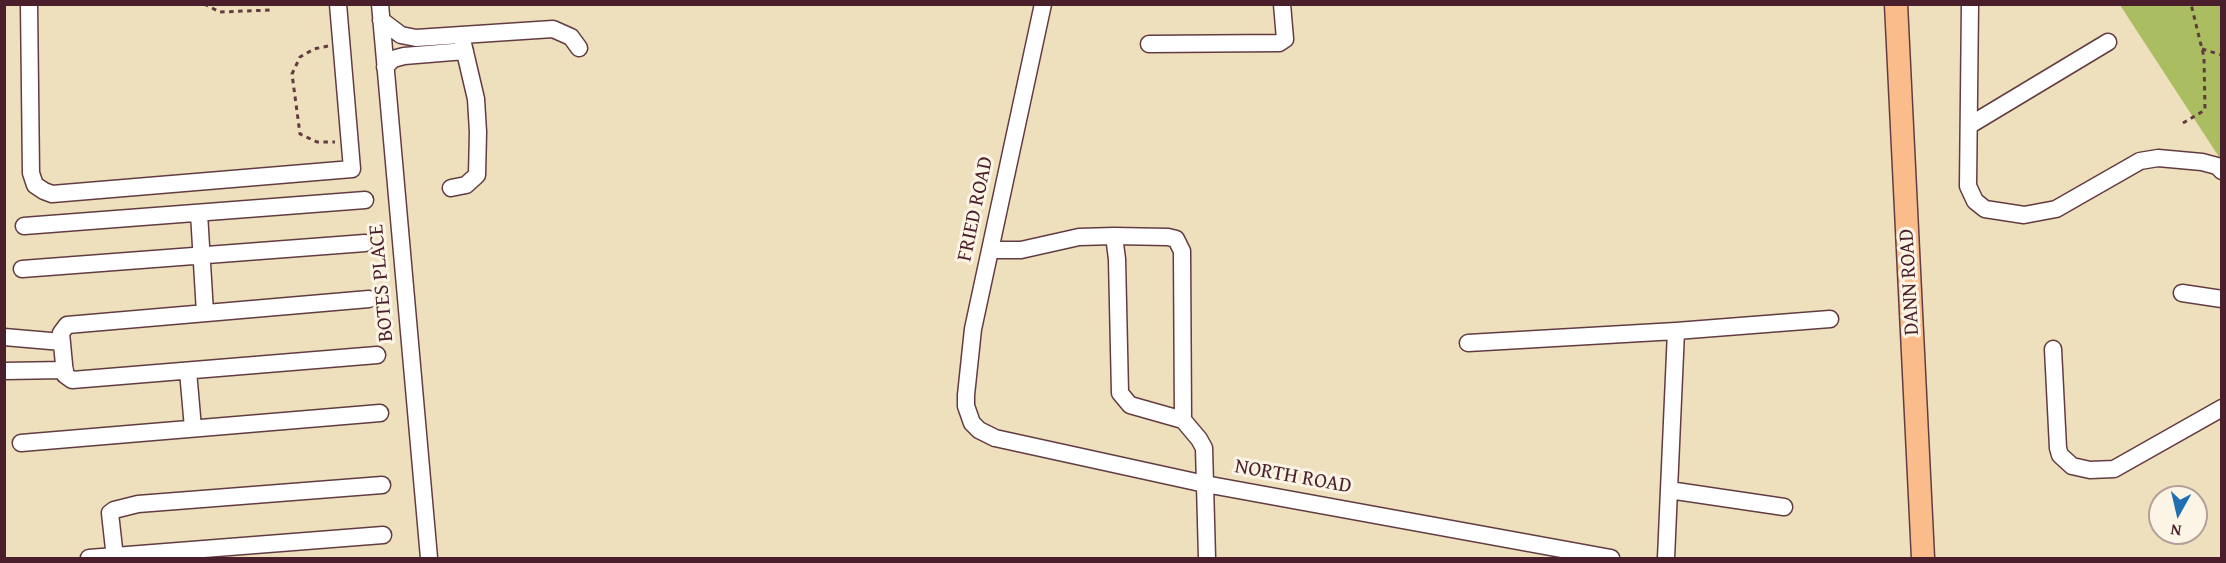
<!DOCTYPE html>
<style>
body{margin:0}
#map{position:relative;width:2226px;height:563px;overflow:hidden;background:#eedfbd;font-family:"Gentium Book Plus",serif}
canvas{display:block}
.frame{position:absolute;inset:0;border:6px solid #4a1f2b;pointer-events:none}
.north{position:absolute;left:2148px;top:485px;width:60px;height:60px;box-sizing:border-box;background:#fcf5e5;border:2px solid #b59f9b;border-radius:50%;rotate:188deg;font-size:16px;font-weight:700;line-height:24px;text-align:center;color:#4a1f2b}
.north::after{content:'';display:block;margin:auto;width:21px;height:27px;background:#1f6fb2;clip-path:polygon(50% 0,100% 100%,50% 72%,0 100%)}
</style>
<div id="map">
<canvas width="2226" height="563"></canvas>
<div class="frame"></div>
<div class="north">N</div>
</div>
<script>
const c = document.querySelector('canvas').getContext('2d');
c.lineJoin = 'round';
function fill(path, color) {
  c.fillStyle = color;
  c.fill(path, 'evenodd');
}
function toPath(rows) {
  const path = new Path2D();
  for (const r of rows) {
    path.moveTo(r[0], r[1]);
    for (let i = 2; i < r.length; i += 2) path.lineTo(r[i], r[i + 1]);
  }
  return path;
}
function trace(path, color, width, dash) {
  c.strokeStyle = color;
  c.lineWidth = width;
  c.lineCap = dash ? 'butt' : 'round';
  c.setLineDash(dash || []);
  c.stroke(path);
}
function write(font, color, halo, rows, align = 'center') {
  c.font = font + ' "Gentium Book Plus",serif';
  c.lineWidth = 6;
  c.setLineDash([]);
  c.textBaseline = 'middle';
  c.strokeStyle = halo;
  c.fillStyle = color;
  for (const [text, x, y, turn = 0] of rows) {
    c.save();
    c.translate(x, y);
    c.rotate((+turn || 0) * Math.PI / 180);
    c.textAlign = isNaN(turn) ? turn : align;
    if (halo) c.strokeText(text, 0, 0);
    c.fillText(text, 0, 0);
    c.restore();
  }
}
fill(toPath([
 [2120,5,2221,5,2221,160]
]), '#aabe61');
const minor = toPath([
 [29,4,31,173,35,185,44,191,52,194,352,169,338,4],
 [380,4,429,558],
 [1043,4,973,329,966,395,966,406,972,423,979,430,995,438,1205,484,1611,558],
 [1970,4,1968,186,1975,201,1985,209,2024,215,2056,209,2140,161,2158,158,2202,162,2217,166,2222,171],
 [381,20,401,35,416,38,553,29,571,37,579,48],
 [1149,44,1279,43,1285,39,1282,4],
 [385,67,393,59,404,56,465,51],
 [1970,125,2108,42],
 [451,188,466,185,477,175,478,132,476,99,461,35],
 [199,213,205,313],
 [24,226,365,200],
 [1114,236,1168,237,1176,239,1182,251,1183,420],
 [990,250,1021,250,1079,237,1114,236,1117,259,1120,393,1130,405,1183,420,1199,439,1204,448,1207,558],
 [22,269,365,243],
 [2182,293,2222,299],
 [369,299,67,325,61,333,65,375,72,380,377,355],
 [4,337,62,342],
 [1468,343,1676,331,1830,319],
 [2053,349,2058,448,2060,455,2072,466,2090,470,2114,469,2222,408],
 [4,371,65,370],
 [188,371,193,428],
 [21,443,380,413],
 [1669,490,1784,507],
 [89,558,383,535],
 [115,558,110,513,114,510,138,504,382,485],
 [1666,558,1676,331]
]);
const major = toPath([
 [1896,4,1923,558]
]);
trace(minor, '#633c41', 19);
trace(major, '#633c41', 25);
trace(toPath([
 [204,4,220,12,271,10],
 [328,46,314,49,300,57,292,74,300,134,317,142,335,142],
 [2202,49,2222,55],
 [2183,123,2205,110,2204,57,2191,4]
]), '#633c41', 3, [4.5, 4.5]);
trace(minor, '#fff', 16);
trace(major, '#f9bc8a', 22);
write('21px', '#4a1f2b', '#fcf5e5', [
 ["FRIED ROAD",976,209,-78],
 ["DANN ROAD",1910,282,-93],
 ["BOTES PLACE",382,283,-95],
 ["NORTH ROAD",1293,477,10]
]);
</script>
